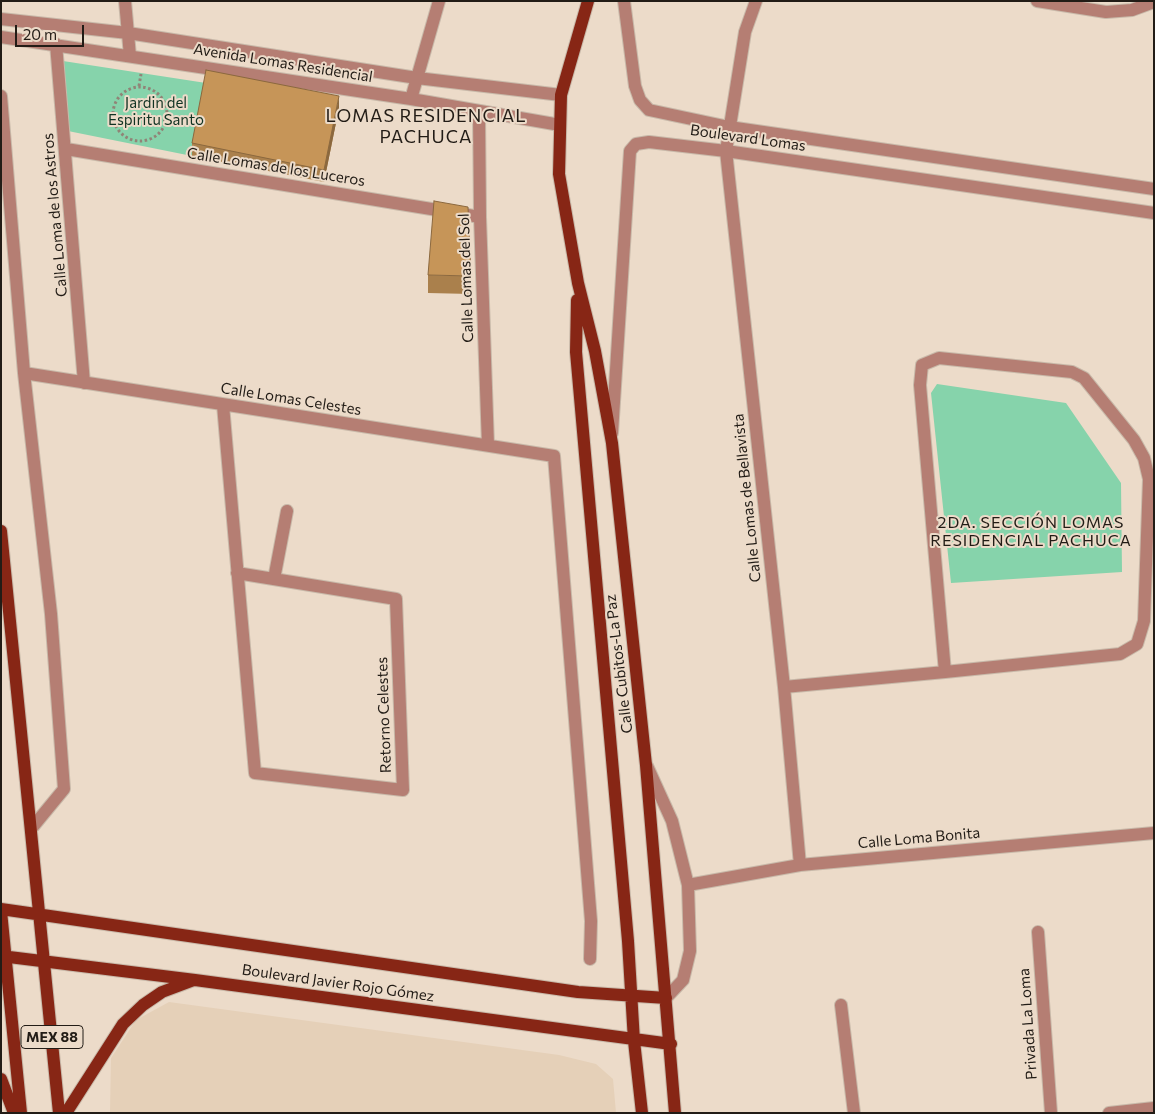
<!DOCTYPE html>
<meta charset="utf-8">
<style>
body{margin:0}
#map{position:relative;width:1155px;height:1114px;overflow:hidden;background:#ecdbc9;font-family:Commissioner,sans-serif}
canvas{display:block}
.frame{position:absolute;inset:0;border:2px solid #221c16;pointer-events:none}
.scale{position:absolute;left:15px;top:25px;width:69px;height:22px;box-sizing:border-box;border:2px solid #221c16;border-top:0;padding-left:6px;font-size:15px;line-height:18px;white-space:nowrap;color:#221c16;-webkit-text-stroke:4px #ecdbc9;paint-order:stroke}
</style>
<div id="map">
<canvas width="1155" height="1114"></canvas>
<div class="frame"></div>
<div class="scale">20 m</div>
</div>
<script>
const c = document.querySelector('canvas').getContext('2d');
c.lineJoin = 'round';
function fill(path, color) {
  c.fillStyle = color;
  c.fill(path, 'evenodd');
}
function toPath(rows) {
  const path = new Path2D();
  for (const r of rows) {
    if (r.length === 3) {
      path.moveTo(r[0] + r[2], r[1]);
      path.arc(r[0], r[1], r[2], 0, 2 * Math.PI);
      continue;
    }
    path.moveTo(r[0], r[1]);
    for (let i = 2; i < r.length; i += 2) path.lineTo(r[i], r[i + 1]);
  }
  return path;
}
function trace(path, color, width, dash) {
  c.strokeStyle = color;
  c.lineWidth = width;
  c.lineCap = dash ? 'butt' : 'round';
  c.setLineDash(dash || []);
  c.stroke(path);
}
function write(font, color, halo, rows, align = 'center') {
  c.font = font + ' Commissioner,sans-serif';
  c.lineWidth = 4;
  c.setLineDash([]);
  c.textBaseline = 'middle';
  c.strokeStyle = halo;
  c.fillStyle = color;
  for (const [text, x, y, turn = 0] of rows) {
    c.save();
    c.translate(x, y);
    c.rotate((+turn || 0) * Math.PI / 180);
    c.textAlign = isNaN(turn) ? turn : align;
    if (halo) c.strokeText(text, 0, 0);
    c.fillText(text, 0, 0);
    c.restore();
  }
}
fill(toPath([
 [169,1002,559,1055,596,1064,613,1079,616,1113,110,1113,111,1058,136,1020]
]), '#e5d0b8');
fill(toPath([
 [63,61,206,83,192,156,68,131],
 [937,384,1066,403,1121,483,1122,572,951,583,931,393]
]), '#86d3ab');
const minor = toPath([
 [125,1,130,56],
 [624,1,635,86,640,100,649,110,729,127,1154,189],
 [756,1,745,32,726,151,784,687,800,865],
 [1037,1,1106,12,1132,10,1154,2],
 [1,19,128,33,417,78,561,95],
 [1,37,411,99,560,125],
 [56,44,84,383],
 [1,96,24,373,51,614,64,789,31,829],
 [411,99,439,1],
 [479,111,480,217,488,445],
 [66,149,480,217],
 [24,373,554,456,591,921,590,959],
 [223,405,255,773,403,790,396,599,237,573],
 [612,433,630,151,636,144,649,142,726,151,1154,213],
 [274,579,287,511],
 [784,687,945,672,1120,654,1137,644,1144,621,1149,479,1144,458,1134,440,1084,378,1072,372,939,358,922,365,920,385,945,672],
 [647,766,672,821,688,885,690,951,683,980,666,998],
 [688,885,800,865,1154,833],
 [1038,932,1051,1113],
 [841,1005,854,1113],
 [1109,1113,1154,1108]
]);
const major = toPath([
 [588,1,561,95,559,174,578,283,595,351,612,443,646,765,675,1113],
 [577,300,576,352,628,941,634,1041,642,1113],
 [1,531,59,1113],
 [1,909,578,992,666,998],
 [1,911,21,1113],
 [1,956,195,980,671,1044],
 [1,1079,14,1113],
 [66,1113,123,1024,143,1005,162,992,194,980]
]);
trace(minor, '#c8b9a9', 14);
trace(major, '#c8b9a9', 14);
trace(toPath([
 [139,86,141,74],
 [140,114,27],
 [149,115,167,121]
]), '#908477', 3, [2.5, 2.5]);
trace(minor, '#b57e73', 12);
trace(major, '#872615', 12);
fill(toPath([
 [339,108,324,182,192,156,192,143],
 [428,275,471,276,471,294,428,293]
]), '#aa804c');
fill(toPath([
 [339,96,339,108,324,182,324,170]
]), '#8b683e');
const building = toPath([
 [206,70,339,96,324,170,192,143,206,70],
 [434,201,468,207,471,276,428,275,434,201]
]);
fill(building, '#c69558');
trace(building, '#8b683e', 1);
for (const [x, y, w] of [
 [52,1037,62]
]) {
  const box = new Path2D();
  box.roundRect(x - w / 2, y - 11.5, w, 23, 4);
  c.fillStyle = '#ecdbc9';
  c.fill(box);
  trace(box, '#221c16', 1);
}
write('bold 14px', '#221c16', null, [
 ["MEX 88",52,1037]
]);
write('15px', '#221c16', '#ecdbc9', [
 ["Avenida Lomas Residencial",283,63,9],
 ["Boulevard Lomas",748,138,8],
 ["Calle Lomas de los Luceros",276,167,9],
 ["Calle Loma de los Astros",55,215,-95],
 ["Calle Lomas del Sol",466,278,-92],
 ["Calle Lomas Celestes",291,399,9],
 ["Calle Lomas de Bellavista",747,498,-96],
 ["Calle Cubitos-La Paz",619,664,-97],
 ["Retorno Celestes",384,715,-92],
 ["Calle Loma Bonita",919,838,-5],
 ["Boulevard Javier Rojo Gómez",338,983,8],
 ["Privada La Loma",1028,1024,-94]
]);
write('15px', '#103323', '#ecdbc9', [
 ["Jardin del",156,103],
 ["Espiritu Santo",156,120]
]);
c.letterSpacing = '1px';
write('16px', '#221c16', '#ecdbc9', [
 ["2DA. SECCIÓN LOMAS",1031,523],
 ["RESIDENCIAL PACHUCA",1031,541]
]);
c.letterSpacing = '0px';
c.letterSpacing = '1px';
write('18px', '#221c16', '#ecdbc9', [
 ["LOMAS RESIDENCIAL",426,116],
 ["PACHUCA",426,137]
]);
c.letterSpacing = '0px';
</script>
